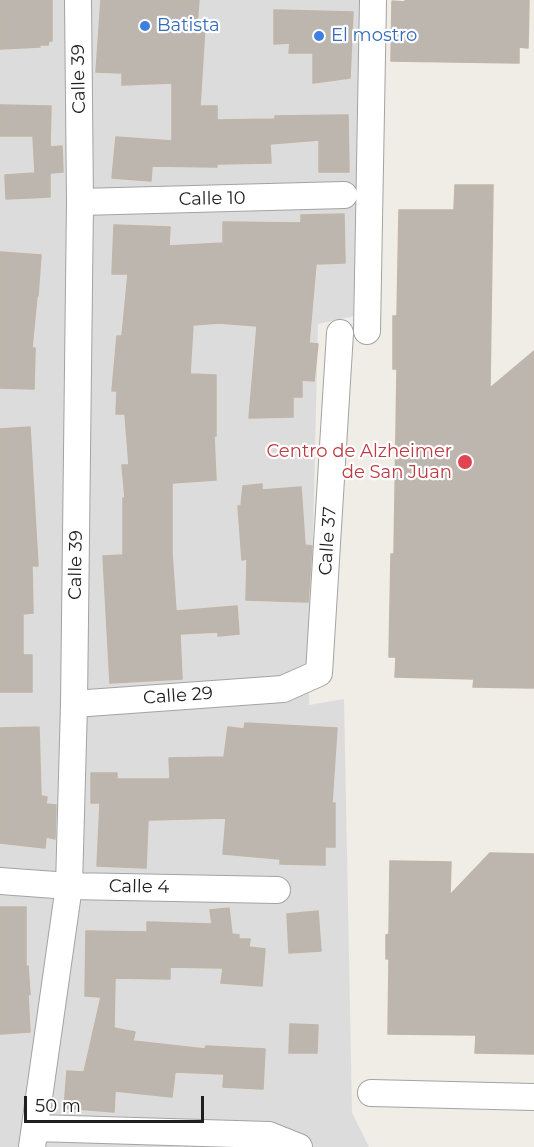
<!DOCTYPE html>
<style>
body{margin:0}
#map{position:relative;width:534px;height:1147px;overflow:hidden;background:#efede5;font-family:Montserrat,sans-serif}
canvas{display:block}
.scale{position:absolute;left:24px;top:1096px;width:180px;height:27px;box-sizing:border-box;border:3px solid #1f1f1f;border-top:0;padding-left:8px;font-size:18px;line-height:21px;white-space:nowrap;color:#1f1f1f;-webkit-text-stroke:4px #fff;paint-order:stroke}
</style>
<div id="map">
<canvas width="534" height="1147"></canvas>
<div class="scale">50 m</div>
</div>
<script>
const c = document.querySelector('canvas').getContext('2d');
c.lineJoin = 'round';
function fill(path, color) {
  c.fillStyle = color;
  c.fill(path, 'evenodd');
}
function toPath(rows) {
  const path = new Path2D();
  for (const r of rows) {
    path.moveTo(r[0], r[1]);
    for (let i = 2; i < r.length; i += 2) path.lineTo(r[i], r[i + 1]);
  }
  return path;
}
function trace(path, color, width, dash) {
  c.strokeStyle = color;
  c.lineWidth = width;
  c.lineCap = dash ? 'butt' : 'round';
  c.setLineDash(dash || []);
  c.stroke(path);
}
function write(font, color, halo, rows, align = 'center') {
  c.font = font + ' Montserrat,sans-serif';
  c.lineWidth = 4.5;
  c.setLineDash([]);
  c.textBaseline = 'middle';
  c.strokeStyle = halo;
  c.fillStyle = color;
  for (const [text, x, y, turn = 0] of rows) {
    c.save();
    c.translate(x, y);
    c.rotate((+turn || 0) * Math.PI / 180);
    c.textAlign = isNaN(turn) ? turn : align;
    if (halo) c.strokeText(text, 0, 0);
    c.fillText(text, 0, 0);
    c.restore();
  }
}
fill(toPath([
 [0,0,375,0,359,315,318,324,309,705,344,699,352,1113,369,1147,0,1147]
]), '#dddcdc');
const building = toPath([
 [0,0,52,0,52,41,49,41,48,45,39,45,40,47,0,49,0,0],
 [101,0,199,0,197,25,205,26,200,106,217,106,217,120,275,119,275,116,348,115,349,172,319,172,319,140,270,144,271,163,217,164,217,167,152,166,151,181,112,178,116,137,172,141,172,83,122,85,122,73,96,72,101,0],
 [405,0,529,0,528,48,519,47,519,63,391,61,392,1,405,2,405,0],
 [274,10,353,12,350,78,313,83,313,53,289,53,290,43,274,44,274,10],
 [0,105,51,106,50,147,62,146,63,172,50,173,50,197,6,199,5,175,35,173,33,136,0,136,0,105],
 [455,185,493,185,490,388,534,351,534,688,473,687,474,679,395,677,396,657,389,657,391,554,394,554,397,369,393,369,393,316,397,316,399,210,454,210,455,185],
 [344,214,345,263,316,264,309,343,318,344,314,381,302,380,302,397,293,397,293,417,249,418,257,326,219,323,193,325,190,374,216,375,216,436,214,436,216,480,172,483,172,553,176,611,237,606,239,634,218,636,218,632,180,634,182,679,110,683,103,556,123,555,123,498,125,498,122,465,129,465,125,414,116,414,117,391,112,391,117,336,122,336,128,274,112,274,114,225,170,227,169,246,223,243,223,222,301,223,301,215,344,214],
 [0,252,41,255,38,296,37,296,32,348,35,348,34,389,0,388,0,252],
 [30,427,38,566,32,566,33,613,23,614,23,655,32,655,32,692,0,692,0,429,30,427],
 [262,484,262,490,301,487,305,545,312,546,308,602,246,600,247,559,242,560,238,506,241,506,243,486,262,484],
 [245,723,337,728,332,803,335,803,335,847,325,847,325,865,280,864,280,859,223,854,226,818,148,820,146,868,97,866,100,803,91,803,91,773,117,773,117,779,170,779,169,758,224,757,228,727,244,729,245,723],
 [39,727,41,796,47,797,46,804,56,805,55,839,46,837,45,848,0,843,0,728,39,727],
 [490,853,534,854,534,1054,475,1053,476,1035,388,1034,389,959,386,959,386,935,389,934,390,861,451,862,450,895,490,853],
 [0,907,26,907,26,967,28,966,30,994,28,995,30,1032,0,1034,0,907],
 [229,908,232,934,239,935,239,939,250,939,249,947,265,949,262,986,221,983,223,968,170,967,170,979,115,978,114,1028,135,1032,133,1041,205,1049,206,1046,265,1049,263,1089,223,1087,224,1074,175,1072,172,1097,115,1091,114,1112,64,1108,67,1071,84,1072,101,997,85,996,86,931,147,932,147,922,212,924,210,910,229,908],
 [318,911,321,951,289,953,287,914,318,911],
 [290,1024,318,1025,317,1053,289,1053,290,1024]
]);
fill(building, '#bcb6af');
trace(building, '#c0b5a8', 1.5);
const minor = toPath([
 [80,202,344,195],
 [367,331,373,0],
 [74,704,283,689,319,673,340,333],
 [0,881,69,886,277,890],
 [371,1093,534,1097],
 [36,1128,269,1135,299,1147],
 [32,1147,69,886,74,704,80,202,78,0]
]);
trace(minor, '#a3a3a3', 28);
trace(minor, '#fff', 26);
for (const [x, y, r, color] of [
 [145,26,6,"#3f7fe0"],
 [319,36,6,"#3f7fe0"],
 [465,462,8,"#e0444e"]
]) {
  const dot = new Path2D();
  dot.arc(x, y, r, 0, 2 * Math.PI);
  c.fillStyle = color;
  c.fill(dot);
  trace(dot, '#fff', 2);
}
write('18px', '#366cbe', '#fff', [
 ["Batista",157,26],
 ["El mostro",331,36]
], 'left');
write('18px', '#1f1f1f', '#fff', [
 ["Calle 39",79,79,-91],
 ["Calle 10",212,199,-1],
 ["Calle 37",328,541,-86],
 ["Calle 39",76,565,-89],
 ["Calle 29",178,696,-4],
 ["Calle 4",139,887,1]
]);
write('18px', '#be3a42', '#fff', [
 ["Centro de Alzheimer",452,452],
 ["de San Juan",452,473]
], 'right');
</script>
